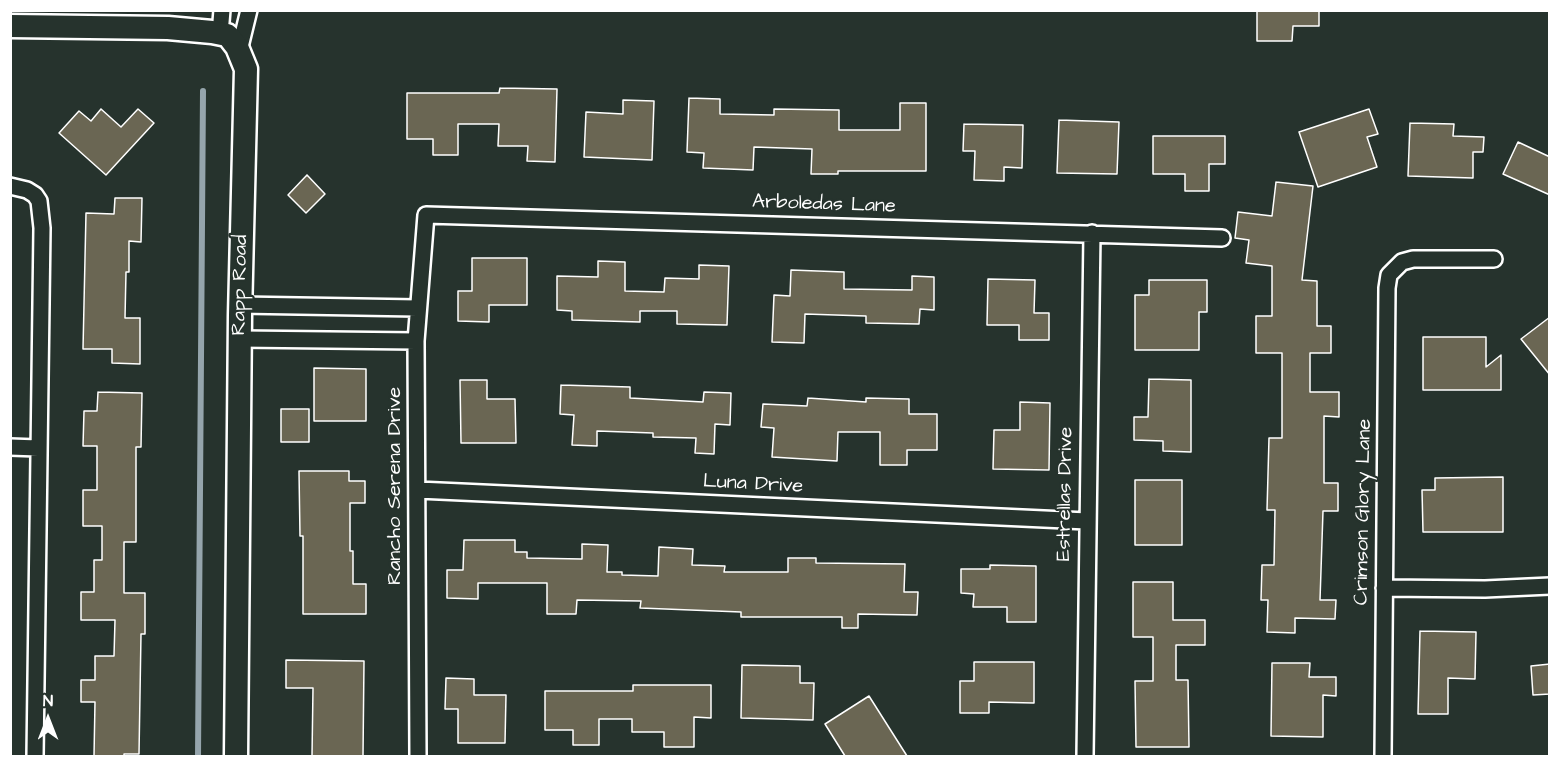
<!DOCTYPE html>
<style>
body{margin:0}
#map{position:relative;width:1560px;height:767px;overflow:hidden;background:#26332d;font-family:"Architects Daughter",sans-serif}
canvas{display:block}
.frame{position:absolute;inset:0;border:12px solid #fff;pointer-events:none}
.north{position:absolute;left:18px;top:689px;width:60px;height:60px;-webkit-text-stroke:4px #26332d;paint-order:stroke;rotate:0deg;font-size:16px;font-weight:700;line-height:24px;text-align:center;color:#fff}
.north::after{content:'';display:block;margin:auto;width:21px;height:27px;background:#fff;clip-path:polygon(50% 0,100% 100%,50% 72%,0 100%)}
</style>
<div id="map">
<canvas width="1560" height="767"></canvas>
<div class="frame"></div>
<div class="north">N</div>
</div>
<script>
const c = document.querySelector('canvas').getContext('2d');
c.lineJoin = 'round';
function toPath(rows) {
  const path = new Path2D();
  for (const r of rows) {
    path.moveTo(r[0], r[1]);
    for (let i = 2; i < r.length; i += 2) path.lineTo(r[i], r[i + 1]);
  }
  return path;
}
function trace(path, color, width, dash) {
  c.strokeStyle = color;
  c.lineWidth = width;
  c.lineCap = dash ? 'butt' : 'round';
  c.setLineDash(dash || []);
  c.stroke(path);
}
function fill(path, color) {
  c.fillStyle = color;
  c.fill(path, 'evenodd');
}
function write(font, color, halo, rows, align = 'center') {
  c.font = font + ' "Architects Daughter",sans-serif';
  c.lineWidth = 4.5;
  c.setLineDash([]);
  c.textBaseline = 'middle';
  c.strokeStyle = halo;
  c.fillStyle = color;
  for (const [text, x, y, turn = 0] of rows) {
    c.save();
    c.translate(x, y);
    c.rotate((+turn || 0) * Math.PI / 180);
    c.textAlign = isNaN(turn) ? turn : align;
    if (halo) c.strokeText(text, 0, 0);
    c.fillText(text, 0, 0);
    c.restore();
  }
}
trace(toPath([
 [198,756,203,91]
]), '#95a5ac', 6);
const building = toPath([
 [1257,10,1319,10,1319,26,1293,26,1292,41,1257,41,1257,10],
 [500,88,557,89,555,162,527,161,528,146,498,146,499,124,458,124,458,155,433,155,433,139,407,139,407,93,499,93,500,88],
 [689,98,720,99,720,114,774,115,774,109,839,110,839,130,900,130,900,103,926,103,926,171,838,171,838,174,811,174,812,149,754,147,753,170,703,168,704,153,687,152,689,98],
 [623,100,654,101,652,160,584,157,586,112,623,114,623,100],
 [101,109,121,127,138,109,154,123,106,175,59,133,79,111,91,121,101,109],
 [1369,109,1378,134,1367,137,1377,167,1318,187,1299,132,1369,109],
 [1059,120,1119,122,1117,174,1057,173,1059,120],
 [1410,123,1454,124,1453,136,1484,137,1483,152,1473,152,1473,178,1408,176,1410,123],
 [964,124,1023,125,1022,168,1004,167,1004,181,974,180,975,151,963,151,964,124],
 [1153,136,1225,136,1225,164,1209,164,1209,191,1185,191,1185,174,1153,174,1153,136],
 [1518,142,1550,157,1550,195,1503,174,1518,142],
 [307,175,325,194,306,213,288,195,307,175],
 [1276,182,1313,186,1302,280,1317,281,1317,326,1331,326,1331,353,1310,353,1310,392,1339,392,1339,417,1324,416,1324,483,1338,483,1338,511,1323,511,1320,600,1336,600,1335,619,1295,618,1295,633,1267,632,1268,600,1261,600,1262,565,1274,565,1275,510,1267,510,1269,438,1282,438,1282,353,1256,353,1256,316,1272,316,1272,266,1246,263,1249,240,1235,238,1238,212,1272,216,1276,182],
 [115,198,142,198,141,242,129,241,129,272,126,272,125,318,140,318,140,364,112,363,112,349,83,349,86,213,114,214,115,198],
 [472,258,527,258,527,305,489,305,489,322,458,321,458,291,472,291,472,258],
 [598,261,625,262,625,291,664,292,665,278,699,279,699,265,729,266,727,325,677,324,677,311,640,311,640,322,572,320,572,311,557,310,557,276,598,277,598,261],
 [791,270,844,272,844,289,912,290,912,276,934,277,934,310,920,309,919,324,866,323,866,316,805,314,804,343,772,342,774,295,790,296,791,270],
 [988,279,1035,280,1034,313,1049,313,1049,340,1019,340,1019,325,987,325,988,279],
 [1149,280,1207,280,1207,312,1199,312,1199,350,1135,350,1135,295,1149,295,1149,280],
 [1550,317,1550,375,1521,339,1550,317],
 [1423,337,1486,337,1486,367,1501,355,1501,390,1423,390,1423,337],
 [314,368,366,369,366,421,314,421,314,368],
 [1149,379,1191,380,1191,452,1163,451,1163,441,1134,440,1134,417,1148,417,1149,379],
 [460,380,487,380,487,399,515,399,516,443,461,443,460,380],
 [561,385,630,387,630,398,703,402,704,392,731,393,730,425,715,424,714,454,695,453,696,438,653,437,653,433,597,431,597,446,572,445,574,415,560,414,561,385],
 [98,392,142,393,141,447,136,447,136,542,124,542,124,593,145,593,145,634,141,634,139,754,124,754,124,756,94,756,95,702,81,702,81,680,95,680,95,656,114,656,115,620,81,620,81,592,94,592,94,560,102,560,102,526,83,526,83,490,97,490,97,446,83,446,84,411,97,411,98,392],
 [808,398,866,402,866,398,909,399,909,414,937,414,937,450,907,450,907,465,880,465,880,432,838,432,837,461,772,457,774,428,761,427,763,404,807,406,808,398],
 [1020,402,1050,403,1049,470,993,469,994,430,1020,430,1020,402],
 [281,409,309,409,309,442,281,442,281,409],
 [299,471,349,471,349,481,365,481,365,503,350,503,350,551,353,551,353,584,366,584,366,614,303,614,303,536,300,536,299,471],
 [1503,477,1503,532,1423,532,1422,490,1435,490,1435,478,1503,477],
 [1135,480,1182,480,1182,545,1135,545,1135,480],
 [464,540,515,540,515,552,527,552,527,558,582,559,582,544,608,545,607,572,622,572,622,575,658,576,659,547,693,549,692,565,725,566,724,572,788,572,788,558,816,558,816,563,905,564,904,592,918,592,917,615,858,614,858,628,842,628,842,617,741,617,741,612,640,608,641,601,577,600,576,614,547,614,547,583,478,583,478,599,447,598,447,570,463,570,464,540],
 [990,565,1036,566,1036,622,1007,622,1007,607,973,607,974,594,961,593,961,569,990,569,990,565],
 [1133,582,1173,582,1173,620,1205,620,1205,645,1176,645,1176,680,1188,680,1189,747,1136,747,1135,681,1153,681,1153,637,1133,637,1133,582],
 [1420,631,1476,632,1475,679,1448,678,1448,714,1418,714,1420,631],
 [286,660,364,661,363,756,312,756,313,688,286,688,286,660],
 [974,662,1034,662,1034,703,989,702,989,713,960,713,960,681,974,681,974,662],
 [1272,663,1310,663,1309,677,1336,677,1336,696,1323,695,1323,737,1271,736,1272,663],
 [1550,664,1550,694,1533,695,1531,666,1550,664],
 [742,665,800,666,800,683,814,683,813,720,741,718,742,665],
 [446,678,474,679,474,695,506,695,505,743,458,743,458,709,445,709,446,678],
 [633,685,711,685,711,718,694,717,694,747,664,747,664,732,632,732,632,719,599,719,599,745,573,745,573,730,545,730,545,691,633,691,633,685],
 [869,696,907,756,845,756,825,724,869,696]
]);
fill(building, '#6a6653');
trace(building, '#fff', 1.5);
const street = toPath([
 [220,34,222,10],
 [239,51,249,10],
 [10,186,27,190,35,195,39,201,42,228,35,756],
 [240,305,417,308],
 [240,339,416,341],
 [10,447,38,448],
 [418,490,1087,521],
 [1384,588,1485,589,1550,586],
 [418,756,416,341,426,215,1222,238],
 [1085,756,1092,233],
 [1383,756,1387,288,1389,275,1402,262,1413,259,1494,259]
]);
const secondary = toPath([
 [10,26,168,28,212,32,227,35,230,38,237,47,246,69,240,315,236,756]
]);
trace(street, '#fff', 20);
trace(secondary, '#fff', 27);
trace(street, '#26332d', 15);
trace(secondary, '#26332d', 22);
write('20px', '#fff', '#26332d', [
 ["Arboledas Lane",824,205,2],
 ["Rapp Road",241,285,-89],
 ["Luna Drive",753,485,3],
 ["Rancho Serena Drive",396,486,-90],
 ["Estrellas Drive",1066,494,-89],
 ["Crimson Glory Lane",1364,512,-89]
]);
</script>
